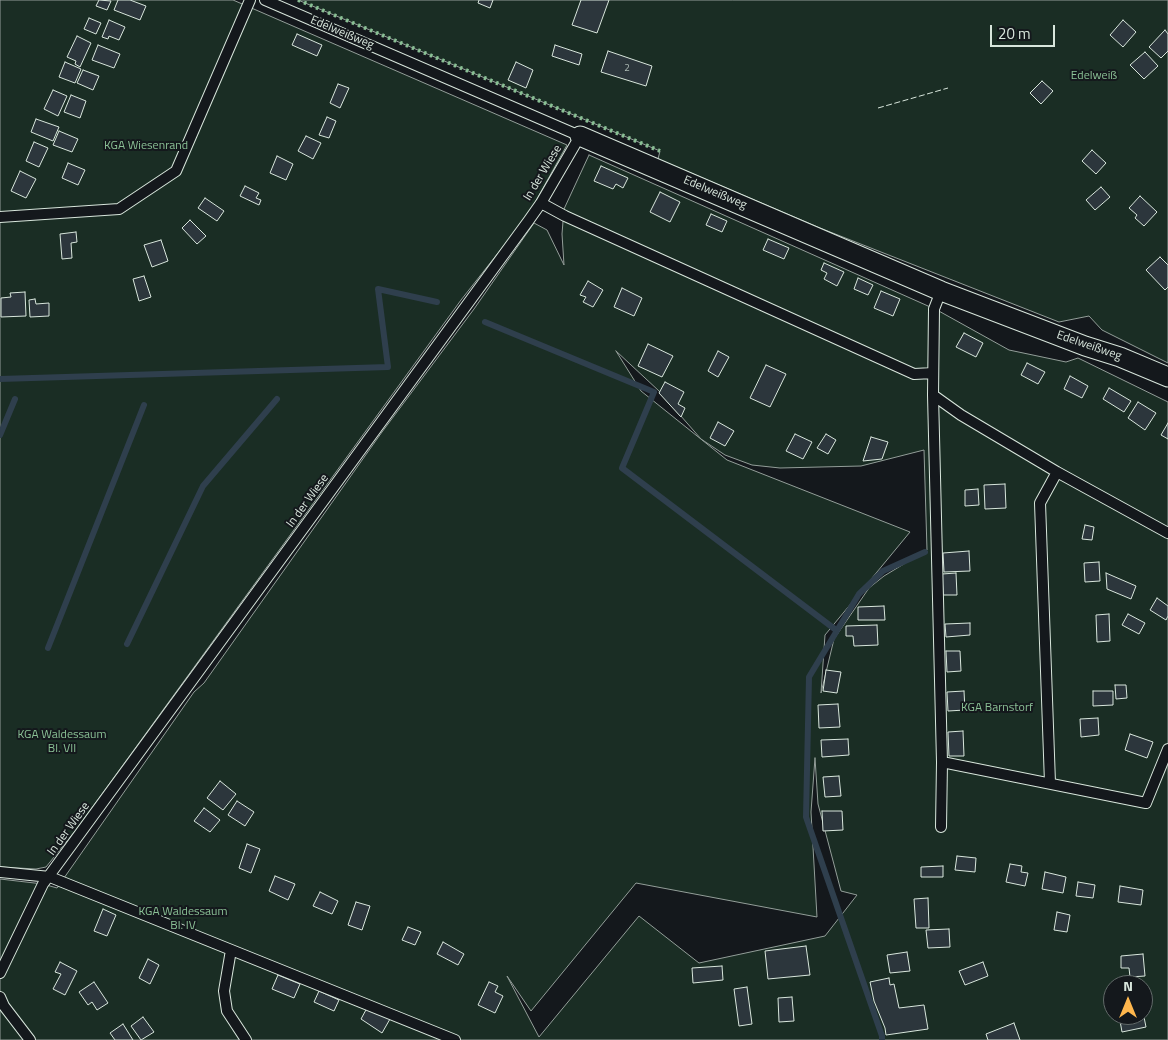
<!DOCTYPE html>
<meta charset="utf-8">
<style>
body{margin:0}
#map{position:relative;width:1168px;height:1040px;overflow:hidden;background:#14181c;font-family:"Titillium Web",sans-serif}
canvas{display:block}
.north{position:absolute;left:1103px;top:975px;width:50px;height:50px;box-sizing:border-box;background:#14181c;border:1px solid #626a69;border-radius:50%;rotate:0deg;font-size:14px;font-weight:700;line-height:20px;text-align:center;color:#d8e6dc}
.north::after{content:'';display:block;margin:auto;width:18px;height:22px;background:#ffb74d;clip-path:polygon(50% 0,100% 100%,50% 72%,0 100%)}
.scale{position:absolute;left:990px;top:25px;width:65px;height:22px;box-sizing:border-box;border:2px solid #d8e6dc;border-top:0;padding-left:6px;font-size:15px;line-height:18px;white-space:nowrap;color:#d8e6dc;-webkit-text-stroke:4px #14181c;paint-order:stroke}
</style>
<div id="map">
<canvas width="1168" height="1040"></canvas>
<div class="north">N</div>
<div class="scale">20 m</div>
</div>
<script>
const c = document.querySelector('canvas').getContext('2d');
c.lineJoin = 'round';
function fill(path, color) {
  c.fillStyle = color;
  c.fill(path, 'evenodd');
}
function toPath(rows) {
  const path = new Path2D();
  for (const r of rows) {
    path.moveTo(r[0], r[1]);
    for (let i = 2; i < r.length; i += 2) path.lineTo(r[i], r[i + 1]);
  }
  return path;
}
function trace(path, color, width, dash) {
  c.strokeStyle = color;
  c.lineWidth = width;
  c.lineCap = dash ? 'butt' : 'round';
  c.setLineDash(dash || []);
  c.stroke(path);
}
function write(font, color, halo, rows, align = 'center') {
  c.font = font + ' "Titillium Web",sans-serif';
  c.lineWidth = 4;
  c.setLineDash([]);
  c.textBaseline = 'middle';
  c.strokeStyle = halo;
  c.fillStyle = color;
  for (const [text, x, y, turn = 0] of rows) {
    c.save();
    c.translate(x, y);
    c.rotate((+turn || 0) * Math.PI / 180);
    c.textAlign = isNaN(turn) ? turn : align;
    if (halo) c.strokeText(text, 0, 0);
    c.fillText(text, 0, 0);
    c.restore();
  }
}
const green = toPath([
 [0,0,233,0,567,145,528,215,461,300,75,831,46,867,36,869,0,867,0,0],
 [298,0,1168,0,1168,363,1102,330,1089,316,1059,322,820,228,658,159,660,151,298,0],
 [589,155,937,310,1009,350,1066,362,1078,358,1168,402,1168,1040,0,1040,0,879,43,884,57,888,194,692,204,683,382,432,474,309,534,223,547,230,564,265,562,234,564,209,589,155],
 [616,351,659,391,701,439,725,455,752,465,780,468,861,466,924,450,927,550,884,576,869,588,834,639,821,693,825,635,910,532,727,460,641,391,616,351],
 [815,758,818,804,841,891,857,895,825,936,699,963,639,916,539,1037,507,976,531,1011,636,883,817,917,811,812,815,758],
 [1113,985,1143,985,1143,1015,1113,1015,1113,985]
]);
fill(green, '#1a2d24');
trace(green, '#939e99', 1);
trace(toPath([
 [485,322,654,392,622,468,836,630],
 [0,379,388,367,378,289,437,302],
 [0,435,15,399],
 [127,644,203,486,277,399],
 [48,648,144,405],
 [882,1040,882,1036,806,817,809,677,859,594,883,571,925,552]
]), '#2f3f4d', 6);
const building = toPath([
 [99,0,111,1,107,10,96,6,99,0],
 [118,0,130,0,146,6,140,20,114,10,118,0],
 [479,0,493,0,490,8,478,3,479,0],
 [581,0,609,0,597,33,572,25,581,0],
 [89,18,101,23,96,34,84,29,89,18],
 [109,20,125,27,119,40,109,36,108,39,102,37,109,20],
 [1123,20,1136,32,1123,47,1110,35,1123,20],
 [1165,30,1168,34,1168,51,1161,58,1149,47,1165,30],
 [297,34,322,45,317,56,292,45,297,34],
 [77,36,91,43,80,67,75,64,76,61,67,57,77,36],
 [98,45,120,54,114,68,92,60,98,45],
 [555,45,582,54,579,65,552,56,555,45],
 [608,51,652,66,646,86,601,72,608,51],
 [1145,52,1158,66,1144,79,1130,65,1145,52],
 [65,62,81,69,75,83,59,77,65,62],
 [516,62,533,70,526,88,508,80,516,62],
 [83,70,99,76,93,90,77,83,83,70],
 [1042,81,1053,91,1041,104,1030,93,1042,81],
 [338,84,349,88,340,108,330,103,338,84],
 [53,90,67,96,58,116,44,109,53,90],
 [71,95,86,101,80,118,64,112,71,95],
 [327,117,336,121,329,138,319,135,327,117],
 [36,119,59,127,53,141,31,132,36,119],
 [59,131,78,139,72,152,53,145,59,131],
 [306,136,321,143,313,159,298,151,306,136],
 [34,142,48,148,39,167,26,161,34,142],
 [1092,150,1106,163,1096,174,1082,161,1092,150],
 [277,156,293,164,286,180,270,173,277,156],
 [68,163,85,170,78,185,62,178,68,163],
 [601,166,628,178,623,188,616,184,613,189,594,181,601,166],
 [20,171,36,179,26,198,11,191,20,171],
 [245,186,259,193,256,198,261,200,259,205,240,196,245,186],
 [1101,187,1110,197,1095,210,1086,200,1101,187],
 [660,192,680,202,670,222,650,212,660,192],
 [1140,196,1157,212,1144,226,1135,218,1137,215,1129,208,1140,196],
 [205,198,224,211,217,221,198,208,205,198],
 [711,214,727,221,722,232,706,225,711,214],
 [190,220,206,236,197,244,182,228,190,220],
 [76,232,77,242,71,243,72,258,62,259,60,234,76,232],
 [768,239,789,248,784,259,763,250,768,239],
 [161,240,168,261,152,267,144,245,161,240],
 [1160,257,1168,265,1168,287,1165,290,1146,270,1160,257],
 [824,263,844,272,837,286,824,279,827,273,821,270,824,263],
 [144,276,151,297,139,301,133,279,144,276],
 [858,278,873,285,868,295,854,289,858,278],
 [588,281,603,290,593,307,583,302,586,297,580,295,588,281],
 [622,288,642,298,634,316,614,307,622,288],
 [881,291,900,299,893,316,874,308,881,291],
 [25,292,26,316,1,317,1,298,11,297,10,293,25,292],
 [35,299,36,304,49,303,49,316,30,317,29,300,35,299],
 [964,333,983,343,976,357,956,347,964,333],
 [648,344,673,356,662,377,638,366,648,344],
 [718,351,729,357,718,377,708,371,718,351],
 [1027,363,1045,372,1038,384,1021,375,1027,363],
 [766,365,786,374,770,407,750,398,766,365],
 [1070,376,1088,386,1082,398,1064,389,1070,376],
 [665,382,684,392,678,404,685,408,681,417,659,393,665,382],
 [1109,388,1131,401,1124,412,1103,399,1109,388],
 [1138,402,1156,413,1145,430,1128,418,1138,402],
 [718,422,734,431,725,446,710,438,718,422],
 [1168,423,1168,439,1161,435,1168,423],
 [795,434,812,442,803,459,786,451,795,434],
 [826,434,836,440,828,454,817,448,826,434],
 [871,437,888,442,882,459,863,461,871,437],
 [1005,484,1006,508,985,509,984,485,1005,484],
 [978,489,979,505,965,506,965,490,978,489],
 [1085,525,1094,527,1092,540,1082,539,1085,525],
 [969,551,970,571,944,572,943,553,969,551],
 [1099,562,1100,581,1085,582,1084,563,1099,562],
 [956,573,957,595,943,595,942,574,956,573],
 [1106,573,1136,586,1131,599,1107,589,1106,573],
 [1157,598,1168,606,1168,616,1166,620,1150,610,1157,598],
 [884,606,885,620,858,620,858,607,884,606],
 [1109,614,1110,641,1097,642,1096,615,1109,614],
 [1128,614,1145,623,1139,634,1122,625,1128,614],
 [970,623,970,635,946,637,945,624,970,623],
 [877,625,878,645,854,646,853,636,846,636,846,626,877,625],
 [946,651,960,651,961,671,947,672,946,651],
 [826,670,841,672,837,693,823,691,826,670],
 [1115,685,1126,685,1127,698,1116,699,1115,685],
 [964,691,965,710,948,711,947,692,964,691],
 [1093,691,1113,691,1113,705,1093,706,1093,691],
 [838,704,840,727,819,728,818,705,838,704],
 [1098,718,1099,735,1081,737,1080,719,1098,718],
 [963,731,964,756,949,756,948,732,963,731],
 [1130,734,1153,742,1147,758,1125,750,1130,734],
 [848,739,849,755,822,757,821,740,848,739],
 [839,776,841,796,825,797,823,777,839,776],
 [220,781,236,794,223,810,207,798,220,781],
 [237,801,254,812,245,826,228,815,237,801],
 [204,808,220,820,210,832,194,821,204,808],
 [822,811,842,811,843,830,823,831,822,811],
 [247,844,260,849,251,873,239,868,247,844],
 [957,856,976,858,975,872,955,870,957,856],
 [1010,864,1022,866,1021,872,1028,873,1025,886,1006,882,1010,864],
 [943,866,943,877,921,877,921,867,943,866],
 [1045,872,1066,877,1063,893,1042,889,1045,872],
 [275,876,295,884,288,900,269,891,275,876],
 [1078,882,1095,885,1093,898,1076,896,1078,882],
 [1120,886,1143,890,1141,905,1118,902,1120,886],
 [320,892,338,901,332,914,313,906,320,892],
 [928,898,929,928,916,928,914,899,928,898],
 [356,902,370,906,362,930,348,925,356,902],
 [103,909,116,915,107,936,94,931,103,909],
 [1057,912,1070,915,1067,932,1054,930,1057,912],
 [408,927,421,932,415,945,402,940,408,927],
 [949,929,950,947,928,948,926,930,949,929],
 [443,942,464,954,458,965,437,954,443,942],
 [806,946,810,975,768,979,765,951,806,946],
 [907,952,910,971,890,973,887,955,907,952],
 [1143,954,1145,976,1130,977,1129,968,1121,968,1121,956,1143,954],
 [148,959,159,965,150,984,139,978,148,959],
 [60,962,77,971,65,995,53,989,61,974,55,972,60,962],
 [983,962,988,976,965,985,959,971,983,962],
 [722,966,723,980,693,983,692,968,722,966],
 [278,975,300,984,294,998,272,989,278,975],
 [889,978,890,985,894,984,899,1008,924,1005,928,1029,886,1035,885,1028,874,1001,870,982,889,978],
 [94,982,108,1003,97,1010,92,1002,88,1005,79,992,94,982],
 [489,982,498,986,495,992,503,996,495,1013,478,1005,489,982],
 [747,987,752,1024,739,1026,734,989,747,987],
 [319,991,339,1000,334,1011,314,1002,319,991],
 [792,997,794,1021,779,1022,778,998,792,997],
 [367,1008,390,1019,382,1033,361,1019,367,1008],
 [1143,1012,1146,1027,1122,1032,1119,1015,1143,1015,1143,1012],
 [143,1017,154,1032,141,1040,131,1026,143,1017],
 [1014,1023,1020,1040,988,1040,986,1034,1014,1023],
 [123,1024,133,1040,115,1040,110,1033,123,1024]
]);
fill(building, '#2c363c');
trace(building, '#d8e6dc', 1);
const service = toPath([
 [541,203,565,216,914,374,933,373],
 [0,217,119,209,176,171,250,0],
 [933,395,961,415,1057,472,1168,533],
 [942,762,1146,803,1168,749],
 [1050,783,1040,503,1057,472],
 [941,827,942,762,933,395,934,309,941,291],
 [0,872,50,877,455,1040],
 [231,950,224,991,227,1011,246,1040],
 [0,973,43,884,529,220,541,203,580,136,265,0],
 [0,997,4,1006,30,1040]
]);
const minor = toPath([
 [580,136,941,291,1085,346,1120,357,1168,377]
]);
trace(service, '#d8e6dc', 12);
trace(minor, '#d8e6dc', 21);
trace(service, '#14181c', 10);
trace(minor, '#14181c', 19);
trace(toPath([
 [298,0,660,151]
]), '#8ac095', 4, [2.5, 4]);
trace(toPath([
 [878,108,948,88]
]), '#d8e6dc', 1, [6, 2.5]);
write('10px', '#adbab4', null, [
 ["2",627,69]
]);
write('12px', '#d8e6dc', '#14181c', [
 ["Edelweißweg",342,33,23],
 ["In der Wiese",543,173,-59],
 ["Edelweißweg",715,193,23],
 ["Edelweißweg",1089,346,19],
 ["In der Wiese",308,501,-54],
 ["In der Wiese",69,829,-54]
]);
write('12px', '#8ac095', '#14181c', [
 ["Edelweiß",1094,76],
 ["KGA Wiesenrand",146,146],
 ["KGA Barnstorf",997,708],
 ["KGA Waldessaum",62,735],
 ["Bl. VII",62,749],
 ["KGA Waldessaum",183,912],
 ["Bl. IV",183,926]
]);
</script>
